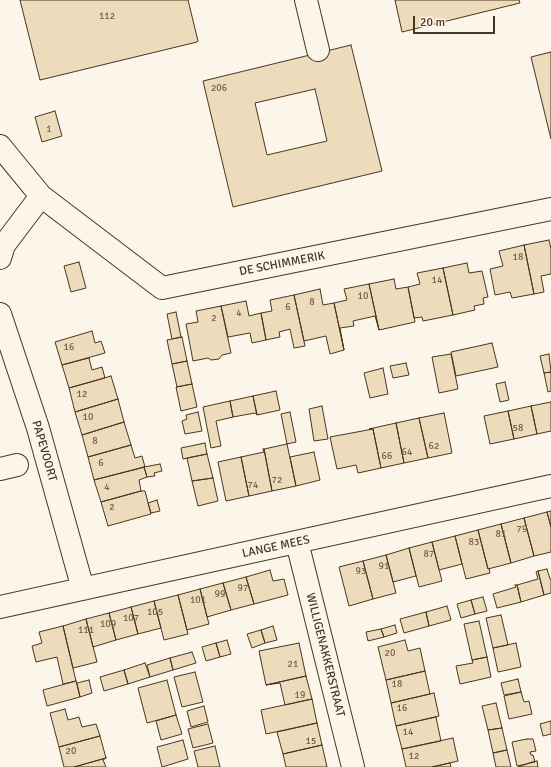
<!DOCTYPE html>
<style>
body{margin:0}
#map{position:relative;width:551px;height:767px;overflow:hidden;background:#fbf6e9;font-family:Signika,sans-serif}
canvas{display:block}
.scale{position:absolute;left:413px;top:16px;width:82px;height:18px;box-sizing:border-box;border:2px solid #4a3520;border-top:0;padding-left:5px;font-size:12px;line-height:14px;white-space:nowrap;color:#4a3520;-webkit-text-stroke:3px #fbf6e9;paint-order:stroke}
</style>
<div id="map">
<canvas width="551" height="767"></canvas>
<div class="scale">20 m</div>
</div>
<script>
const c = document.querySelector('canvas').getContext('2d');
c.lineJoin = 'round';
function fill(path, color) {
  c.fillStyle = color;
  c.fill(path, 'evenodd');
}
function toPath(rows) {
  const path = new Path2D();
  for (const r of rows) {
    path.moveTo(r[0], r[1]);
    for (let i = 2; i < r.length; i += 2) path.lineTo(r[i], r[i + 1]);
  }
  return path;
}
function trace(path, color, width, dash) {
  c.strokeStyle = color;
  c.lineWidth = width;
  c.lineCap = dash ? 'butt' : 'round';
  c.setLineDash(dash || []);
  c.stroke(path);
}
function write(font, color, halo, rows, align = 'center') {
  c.font = font + ' Signika,sans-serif';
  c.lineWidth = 3;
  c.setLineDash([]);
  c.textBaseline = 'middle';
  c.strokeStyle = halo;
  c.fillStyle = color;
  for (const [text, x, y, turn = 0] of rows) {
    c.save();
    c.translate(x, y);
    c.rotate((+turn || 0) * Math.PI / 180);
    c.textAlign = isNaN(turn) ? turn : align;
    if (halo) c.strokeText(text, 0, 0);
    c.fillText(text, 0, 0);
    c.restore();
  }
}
const building = toPath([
 [20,0,188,0,198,41,197,42,40,80,20,0],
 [395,0,519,0,520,3,402,32,395,0],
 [351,45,382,171,233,207,203,81,351,45],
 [315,89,327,141,267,155,255,103,315,89],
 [551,52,551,139,531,57,551,52],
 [55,111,62,136,42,142,35,117,55,111],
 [549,240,551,249,551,274,541,276,544,292,534,294,524,245,549,240],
 [524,245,534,294,512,298,510,292,495,295,490,269,503,266,499,251,524,245],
 [79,262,86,288,71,292,64,266,79,262],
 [467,263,469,273,482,271,488,297,483,298,484,304,474,306,475,310,453,315,443,268,467,263],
 [443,268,453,315,423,321,422,317,414,318,408,287,420,284,417,273,443,268],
 [394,279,396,289,408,287,415,322,379,330,369,284,394,279],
 [369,284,379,330,375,316,353,321,354,326,340,328,344,350,334,303,347,300,344,289,369,284],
 [320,289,323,305,334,303,344,350,330,354,326,336,304,341,294,295,320,289],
 [294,295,305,346,294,348,290,329,279,332,280,337,266,340,261,313,272,311,270,300,294,295],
 [246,301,249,316,261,313,266,340,252,343,250,333,228,337,221,306,246,301],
 [221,306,231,353,222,355,219,359,211,360,208,358,193,361,186,324,198,322,196,311,221,306],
 [176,312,181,337,172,339,167,314,176,312],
 [92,331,95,343,101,341,105,353,62,365,55,342,92,331],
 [182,337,187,361,172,364,167,340,182,337],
 [492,343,498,367,456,376,451,352,492,343],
 [451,354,458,389,439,393,432,357,451,354],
 [549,354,551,372,544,373,540,356,549,354],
 [89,358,92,370,102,367,105,378,69,388,62,365,89,358],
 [187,361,192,384,177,387,172,364,187,361],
 [406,363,409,375,393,378,390,366,406,363],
 [383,368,388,394,370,398,364,373,383,368],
 [551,372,551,391,548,392,544,373,551,372],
 [111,376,118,399,75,412,69,388,111,376],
 [505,382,509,400,500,402,496,384,505,382],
 [192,384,197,407,181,411,176,387,192,384],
 [276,391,280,410,257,415,253,396,276,391],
 [253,396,257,415,255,413,233,417,230,401,253,396],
 [118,399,124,422,82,435,75,412,118,399],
 [230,401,233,417,216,421,221,446,211,448,203,407,230,401],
 [551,402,551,431,537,434,531,406,551,402],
 [322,406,328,439,314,441,309,409,322,406],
 [531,406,537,434,514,439,508,411,531,406],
 [508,411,514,439,490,444,484,416,508,411],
 [198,412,202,431,185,434,182,421,187,419,186,415,198,412],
 [290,412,296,442,287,444,281,414,290,412],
 [444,413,452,453,428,458,419,418,444,413],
 [419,418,428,458,404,463,396,423,419,418],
 [124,422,131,445,88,457,82,435,124,422],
 [396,423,404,463,381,468,373,429,369,429,396,423],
 [373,429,381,468,358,473,356,465,337,469,330,437,373,429],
 [205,443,207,454,183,459,181,448,205,443],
 [287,444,296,486,272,491,264,449,287,444],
 [131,445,135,458,142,456,145,467,94,480,88,457,131,445],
 [263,449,264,449,272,491,249,496,241,457,264,452,263,449],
 [314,452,320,480,296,486,290,457,314,452],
 [207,454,213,478,192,481,187,458,207,454],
 [241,457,249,496,226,501,218,462,241,457],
 [160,464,162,471,154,473,155,476,147,477,144,467,160,464],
 [144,467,147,477,139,480,141,491,101,502,94,480,144,467],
 [213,478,218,501,198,506,192,481,213,478],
 [141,491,145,491,151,514,108,526,101,502,141,491],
 [157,500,160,511,151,513,148,503,157,500],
 [551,511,551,527,547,512,551,511],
 [547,512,551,527,551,552,534,556,524,518,547,512],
 [524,518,534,556,511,563,501,524,524,518],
 [501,524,511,563,488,569,478,530,501,524],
 [478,530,488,569,489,568,490,573,466,579,455,536,478,530],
 [455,536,462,564,439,570,432,542,455,536],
 [432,542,442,581,419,587,409,548,432,542],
 [409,548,416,576,393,582,386,555,409,548],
 [386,555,396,593,373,599,363,561,386,555],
 [363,561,373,599,349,606,339,567,363,561],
 [547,569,550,579,551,579,551,593,544,595,538,571,547,569],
 [270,570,273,581,284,579,288,595,254,604,246,577,270,570],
 [538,571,544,595,521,602,517,585,538,579,536,572,538,571],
 [246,577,254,604,231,610,223,583,246,577],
 [223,583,231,610,207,617,200,589,223,583],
 [515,585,517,585,521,602,497,608,493,594,516,587,515,585],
 [200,589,209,624,187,630,178,595,200,589],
 [178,595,188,634,164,640,154,601,178,595],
 [483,597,487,611,475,614,471,600,483,597],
 [471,600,475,614,461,618,457,604,471,600],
 [154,601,161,628,138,634,131,607,154,601],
 [447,606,451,620,429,626,426,612,447,606],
 [131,607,138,634,116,640,109,613,131,607],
 [426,612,429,626,404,633,400,619,426,612],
 [109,613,116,640,93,647,86,619,109,613],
 [501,615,508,645,493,648,486,618,501,615],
 [86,619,97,662,73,668,63,626,86,619],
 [479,621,487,657,472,660,464,624,479,621],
 [395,625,397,633,384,637,381,629,395,625],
 [63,626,76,681,63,684,57,657,36,662,32,646,42,643,39,632,63,626],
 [273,626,277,640,265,643,261,630,273,626],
 [381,629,384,637,368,641,366,632,381,629],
 [261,630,265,643,252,648,247,634,261,630],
 [227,640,231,654,220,657,216,643,227,640],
 [405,640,408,651,420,648,425,671,386,680,378,647,405,640],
 [216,643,220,657,206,661,202,647,216,643],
 [299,643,306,676,266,685,259,651,299,643],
 [516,643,521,667,498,672,493,648,516,643],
 [192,652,196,663,173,670,170,658,192,652],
 [487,657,491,677,460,684,456,666,473,663,472,660,487,657],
 [170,658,173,670,150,677,147,665,170,658],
 [145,663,150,677,128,684,124,670,145,663],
 [124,670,128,684,104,691,100,677,124,670],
 [425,671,430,694,391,703,386,680,425,671],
 [195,672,203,702,182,707,174,677,195,672],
 [306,676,312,699,285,705,280,683,266,685,306,676],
 [518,679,521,692,504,695,501,683,518,679],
 [89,680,92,693,80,697,77,683,89,680],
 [167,680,176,715,147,723,138,688,167,680],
 [76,681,80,697,47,706,43,690,76,681],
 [521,692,524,702,529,701,532,714,509,719,504,696,521,692],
 [434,693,439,716,396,726,391,703,434,693],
 [312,699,317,723,266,734,261,710,312,699],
 [496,703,502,728,488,730,482,706,496,703],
 [204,706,208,722,191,727,187,711,204,706],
 [65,709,68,720,79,717,82,727,96,724,100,736,59,747,50,713,65,709],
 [176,715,182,734,161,740,156,721,176,715],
 [436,717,441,741,402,749,396,726,436,717],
 [551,721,551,734,543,736,540,724,551,721],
 [317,723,322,745,283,754,277,732,317,723],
 [208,724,213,743,193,748,188,729,208,724],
 [502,728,507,750,493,753,488,730,502,728],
 [100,736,106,758,74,767,64,767,59,747,100,736],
 [453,738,458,761,432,767,406,767,402,749,453,738],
 [527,739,533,739,536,751,530,752,531,755,533,755,535,762,517,766,512,742,527,739],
 [183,740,188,759,162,767,157,747,183,740],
 [322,745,327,767,286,767,283,754,322,745],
 [215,746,220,767,198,767,194,751,215,746],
 [507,750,511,767,496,767,493,753,507,750],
 [106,758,103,760,106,767,74,767,106,758],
 [537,761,538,767,518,767,532,762,537,761],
 [450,763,451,767,432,767,450,763]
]);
fill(building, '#ecdcbc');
trace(building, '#4a3520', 1);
const street = toPath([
 [306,0,318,50],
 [0,146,41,196,162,288,551,209],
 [0,258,4,245,41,196],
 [0,314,38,428,83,589],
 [0,469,17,465],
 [297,542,353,767],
 [0,607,551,486]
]);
trace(street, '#4a3520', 24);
trace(street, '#fbf6e9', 22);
write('10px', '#725f47', null, [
 ["112",107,16],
 ["206",219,88],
 ["1",49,129],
 ["18",518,257],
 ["14",437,280],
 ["10",363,296],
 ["8",312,302],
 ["6",288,307],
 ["4",239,313],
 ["2",214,318],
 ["16",69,347],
 ["12",82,394],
 ["10",88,417],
 ["58",518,428],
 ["8",95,441],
 ["62",434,446],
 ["64",407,452],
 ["66",387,456],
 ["6",101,463],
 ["72",277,480],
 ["74",253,485],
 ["4",107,487],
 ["2",112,507],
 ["79",522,529],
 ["81",501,534],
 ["83",474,542],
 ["87",429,554],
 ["91",384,566],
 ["93",361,571],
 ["97",243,588],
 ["99",220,594],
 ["101",198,600],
 ["105",155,612],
 ["107",131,618],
 ["109",108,624],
 ["111",86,630],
 ["20",390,653],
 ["21",293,664],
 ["18",397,684],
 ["19",300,695],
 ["16",402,708],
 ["14",408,732],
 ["15",311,741],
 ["20",71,751],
 ["12",414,756]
]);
write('12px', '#4a3520', '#fbf6e9', [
 ["DE SCHIMMERIK",282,264,-11],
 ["PAPEVOORT",44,451,74],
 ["LANGE MEES",276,547,-12],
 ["WILLIGENAKKERSTRAAT",325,655,76]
]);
</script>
